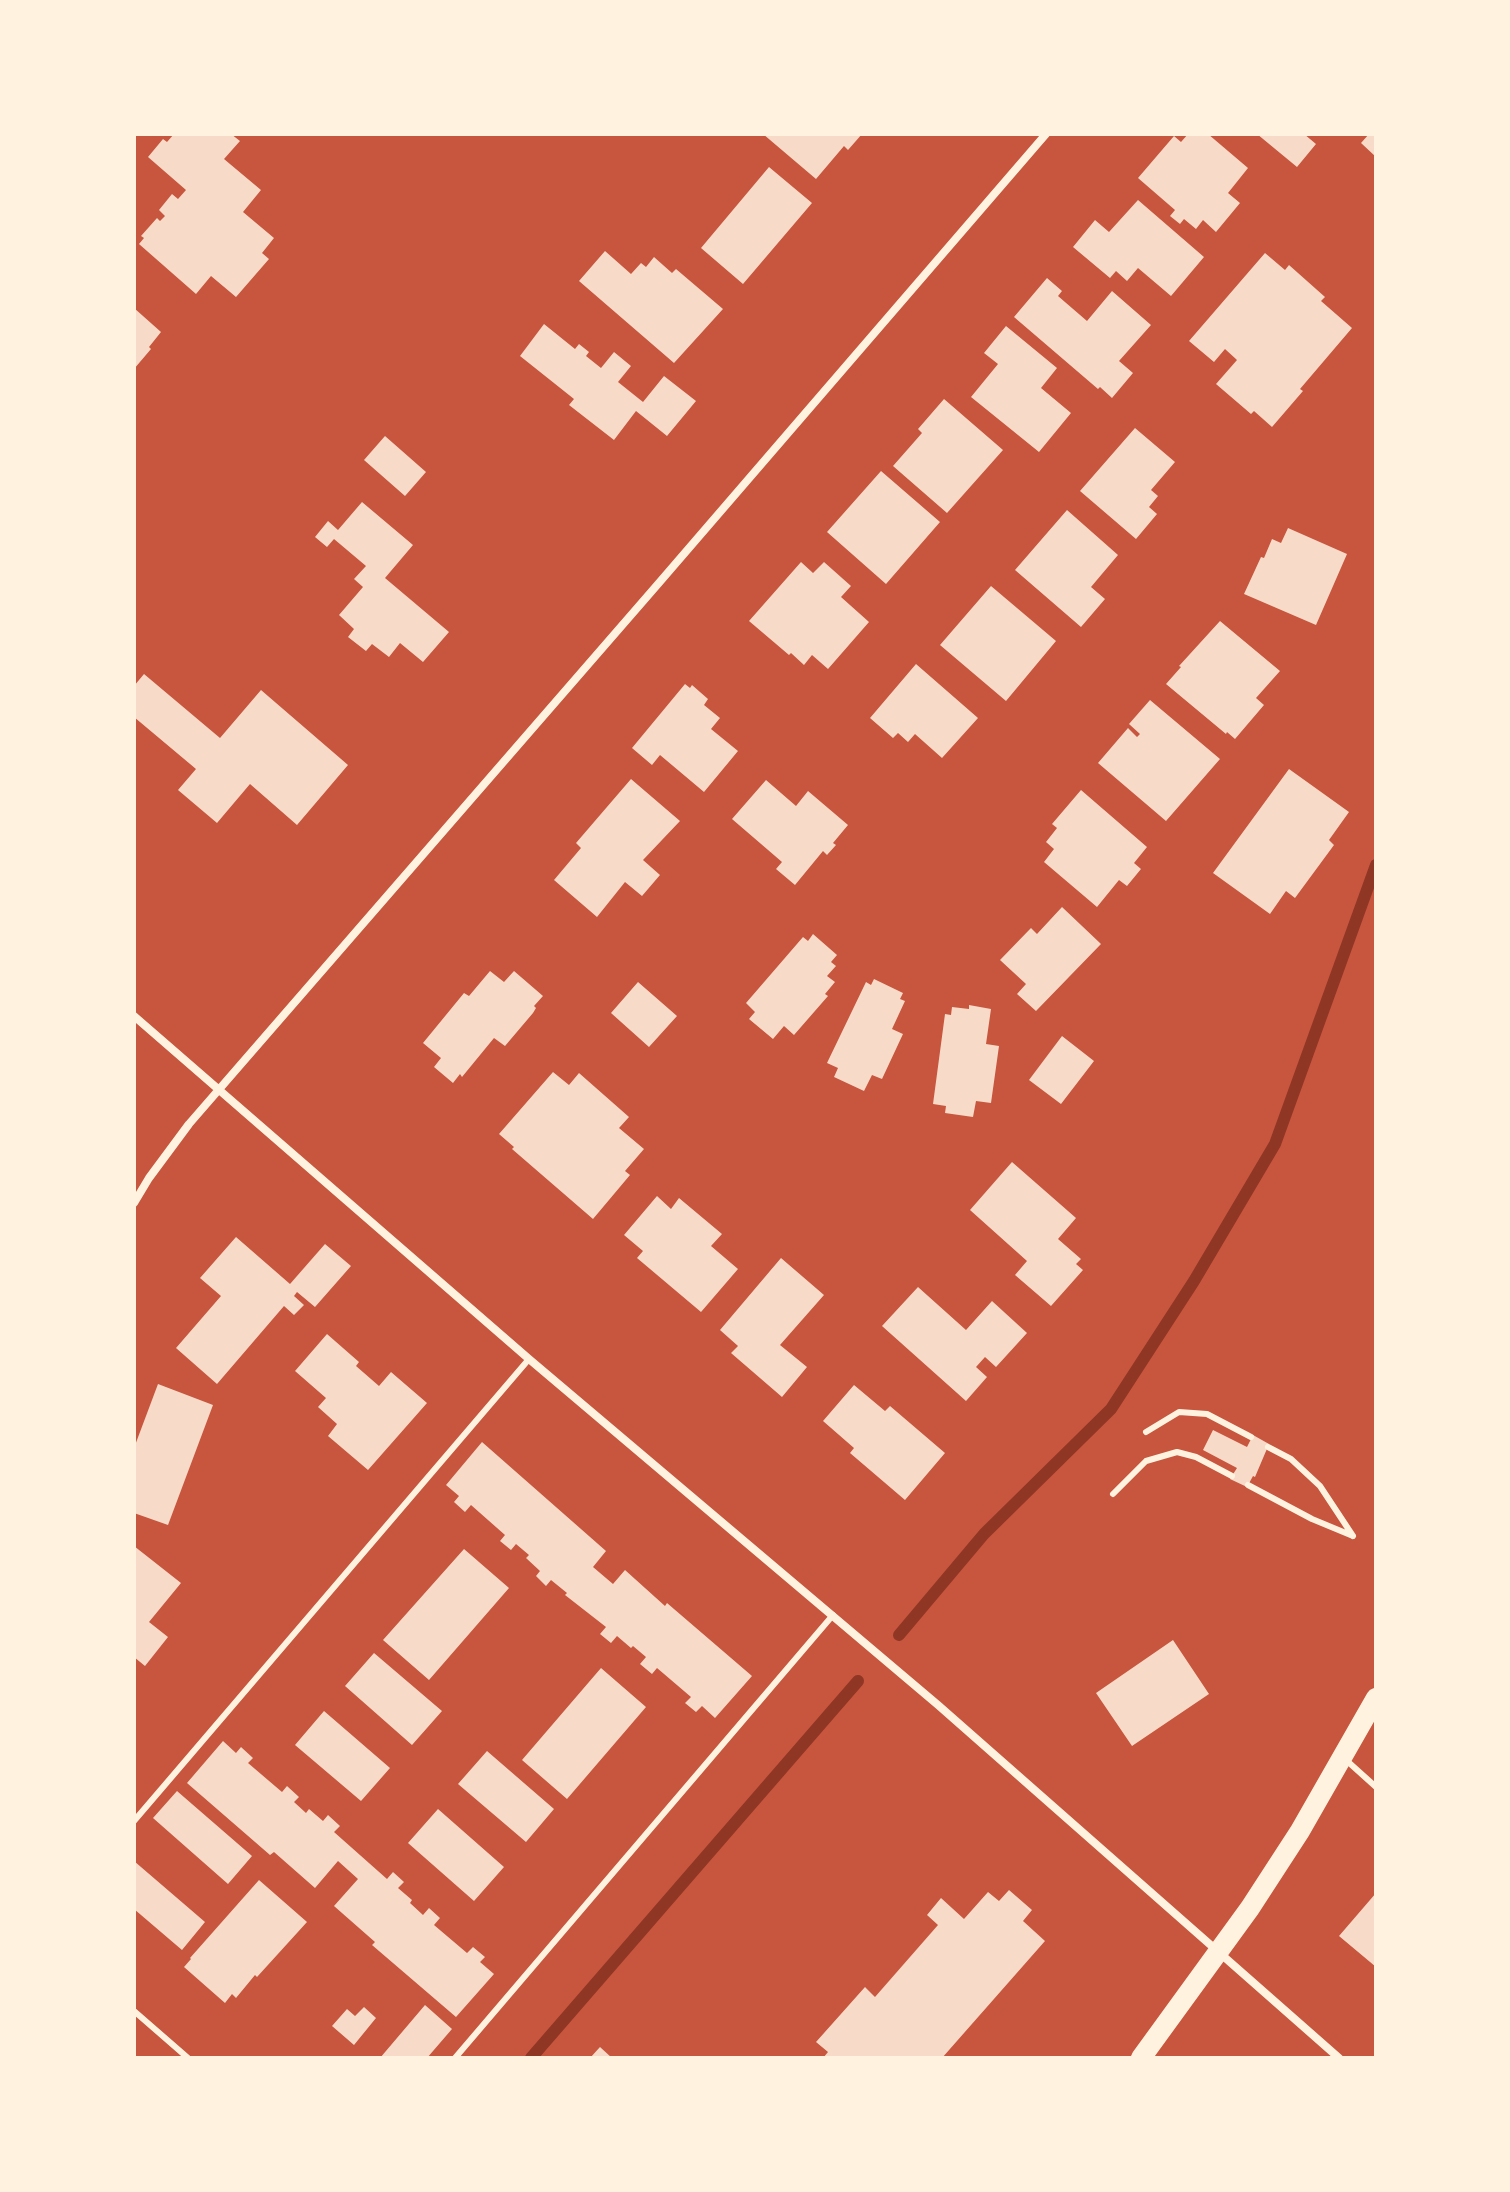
<!DOCTYPE html>
<style>
body{margin:0}
#map{position:relative;width:1510px;height:2192px;overflow:hidden;background:#c8553d;font-family:"PT Sans Narrow",sans-serif}
canvas{display:block}
.frame{position:absolute;inset:0;border:136px solid #fff3e0;pointer-events:none}
</style>
<div id="map">
<canvas width="1510" height="2192"></canvas>
<div class="frame"></div>
</div>
<script>
const c = document.querySelector('canvas').getContext('2d');
c.lineJoin = 'round';
function toPath(rows) {
  const path = new Path2D();
  for (const r of rows) {
    path.moveTo(r[0], r[1]);
    for (let i = 2; i < r.length; i += 2) path.lineTo(r[i], r[i + 1]);
  }
  return path;
}
function trace(path, color, width, dash) {
  c.strokeStyle = color;
  c.lineWidth = width;
  c.lineCap = dash ? 'butt' : 'round';
  c.setLineDash(dash || []);
  c.stroke(path);
}
function fill(path, color) {
  c.fillStyle = color;
  c.fill(path, 'evenodd');
}
trace(toPath([
 [899,1635,984,1534,1111,1409,1194,1281,1275,1144,1376,865],
 [531,2058,858,1681]
]), '#8f3625', 12);
fill(toPath([
 [174,134,231,134,240,141,224,159,261,190,243,212,274,238,262,253,269,259,236,297,211,276,196,294,139,244,144,238,141,236,157,218,160,221,165,216,159,210,172,194,178,199,186,190,148,157,163,139,167,142],
 [763,134,862,134,848,150,844,146,816,179],
 [1188,134,1208,134,1248,168,1228,193,1240,203,1216,232,1203,220,1196,229,1184,219,1180,224,1170,216,1175,210,1138,178,1174,136,1181,142],
 [1257,134,1304,134,1316,144,1297,167],
 [1369,134,1376,134,1376,157,1361,143],
 [769,167,812,203,743,284,701,248],
 [1138,200,1204,257,1171,296,1138,268,1127,281,1116,271,1110,278,1073,247,1095,220,1109,232],
 [605,251,631,274,641,263,646,267,654,257,672,273,676,269,723,309,674,363,579,281],
 [1265,253,1285,270,1289,265,1325,297,1321,301,1352,328,1300,389,1303,391,1272,427,1254,411,1251,414,1216,384,1237,360,1225,349,1214,362,1189,341],
 [1047,278,1062,291,1058,296,1087,321,1112,291,1151,325,1119,361,1133,373,1112,398,1100,387,1098,389,1014,317],
 [134,308,161,332,149,347,151,349,134,369],
 [544,324,575,349,579,344,589,352,586,356,601,368,614,352,631,366,618,382,643,402,664,376,696,401,667,436,636,411,614,440,569,405,574,399,520,356],
 [1006,326,1057,368,1041,388,1071,413,1039,452,971,397,998,364,984,353],
 [944,399,1003,450,947,513,893,466,922,433,918,429],
 [1135,428,1175,462,1151,490,1158,496,1149,507,1157,514,1136,539,1080,491],
 [385,436,426,472,405,496,364,460],
 [881,471,940,522,886,584,827,532],
 [362,502,413,545,385,578,449,632,423,662,400,643,389,657,372,644,366,651,348,637,354,629,339,615,363,587,354,579,366,566,334,539,327,547,315,537,328,521,338,530],
 [1067,510,1118,555,1091,587,1105,599,1081,627,1015,570],
 [1288,528,1347,554,1316,625,1244,594,1261,557,1264,558,1272,539,1281,543],
 [801,562,813,573,824,562,851,586,841,597,869,622,828,669,812,655,804,665,791,653,789,655,749,621],
 [991,586,1056,641,1006,701,940,645],
 [1220,621,1280,671,1256,698,1264,705,1235,739,1227,732,1226,734,1166,684,1181,667,1179,666],
 [916,664,978,718,942,758,915,734,908,742,898,733,893,738,870,718],
 [144,674,220,738,261,690,348,765,297,825,250,784,217,823,178,790,196,769,134,717,134,686],
 [685,684,690,688,692,685,708,699,704,705,720,718,711,729,738,751,704,792,660,755,652,765,632,748],
 [1150,700,1220,759,1166,821,1098,763,1128,728,1137,737,1140,734,1129,724],
 [1289,769,1349,812,1329,840,1334,845,1295,898,1286,891,1270,914,1213,873],
 [631,779,680,821,643,860,660,875,642,896,625,882,597,917,554,880,581,848,576,843],
 [766,780,796,806,808,791,848,825,833,843,836,845,827,855,823,851,795,885,776,869,782,862,732,819],
 [1081,790,1147,847,1134,863,1141,869,1127,886,1119,880,1097,907,1044,862,1054,849,1046,842,1057,828,1052,824],
 [1062,907,1101,944,1036,1011,1017,994,1026,984,1000,960,1031,928,1037,934],
 [813,934,837,955,831,962,836,966,827,976,835,982,825,994,828,996,794,1035,784,1026,773,1039,749,1019,755,1012,746,1003,803,937,808,941],
 [490,971,504,982,514,971,543,996,534,1006,536,1008,533,1013,505,1046,494,1038,462,1077,460,1074,453,1083,434,1067,441,1058,423,1043,464,993,469,996],
 [874,979,903,993,900,999,905,1001,892,1029,903,1034,882,1079,872,1075,864,1091,834,1077,838,1068,827,1063,866,982,871,985],
 [638,982,677,1016,649,1047,611,1013],
 [969,1005,991,1009,986,1044,999,1046,991,1103,976,1101,973,1117,945,1113,946,1106,933,1104,945,1014,951,1015,952,1007,969,1009],
 [1062,1036,1094,1061,1061,1104,1029,1080],
 [553,1072,569,1085,579,1073,629,1117,619,1128,644,1149,625,1171,630,1175,593,1219,512,1149,514,1147,499,1134],
 [1012,1162,1076,1218,1058,1239,1081,1259,1076,1264,1083,1270,1051,1306,1015,1275,1027,1261,970,1210],
 [657,1196,671,1209,679,1198,722,1234,711,1246,738,1269,701,1312,637,1258,643,1251,624,1235],
 [236,1237,290,1284,325,1244,351,1266,315,1307,297,1292,294,1296,304,1305,294,1315,284,1306,217,1384,176,1348,221,1296,200,1278],
 [781,1258,824,1295,780,1345,807,1367,782,1397,731,1353,738,1346,720,1330],
 [918,1287,966,1330,992,1301,1027,1333,996,1367,985,1357,976,1367,987,1377,966,1401,882,1326],
 [327,1334,359,1362,356,1366,379,1386,391,1372,427,1403,368,1470,328,1436,337,1424,318,1407,326,1398,295,1371],
 [158,1384,213,1405,168,1525,134,1513,134,1468,136,1462,134,1461,134,1448],
 [854,1385,885,1411,890,1406,945,1453,905,1500,850,1453,854,1448,823,1421],
 [1213,1430,1247,1447,1253,1435,1269,1444,1255,1477,1253,1476,1247,1487,1230,1479,1237,1468,1203,1450],
 [482,1442,606,1551,593,1567,613,1584,625,1570,665,1606,667,1603,752,1676,715,1718,702,1706,696,1712,685,1703,691,1697,657,1668,652,1674,640,1664,646,1657,633,1646,631,1648,617,1636,611,1643,600,1634,606,1627,565,1595,567,1593,551,1580,546,1586,536,1576,540,1571,526,1558,529,1555,516,1544,511,1550,500,1541,505,1535,471,1505,465,1512,454,1502,459,1496,446,1485],
 [134,1546,181,1583,149,1622,168,1637,145,1666,134,1657],
 [464,1549,509,1588,429,1680,383,1640],
 [1173,1640,1209,1694,1132,1746,1096,1693],
 [374,1653,442,1711,412,1745,345,1686],
 [601,1668,646,1707,567,1799,522,1760],
 [324,1711,390,1768,361,1801,295,1745],
 [223,1741,236,1753,241,1747,253,1758,248,1763,282,1792,287,1786,299,1797,294,1802,306,1813,309,1809,323,1821,328,1815,340,1826,334,1832,387,1879,393,1872,404,1882,398,1888,412,1900,410,1903,423,1915,429,1908,440,1918,434,1925,467,1953,473,1947,485,1957,480,1962,494,1974,456,2017,372,1945,375,1942,334,1906,358,1879,338,1861,315,1888,274,1852,270,1855,187,1783],
 [487,1751,554,1809,526,1842,458,1784],
 [177,1791,252,1856,228,1884,153,1818],
 [438,1809,504,1867,474,1901,408,1843],
 [134,1861,205,1922,182,1950,134,1909],
 [259,1880,307,1922,257,1977,255,1975,236,1998,232,1994,225,2003,184,1967,191,1959,190,1958],
 [1009,1890,1032,1910,1023,1921,1045,1941,942,2058,823,2058,828,2052,816,2042,865,1987,875,1997,938,1925,927,1915,941,1898,964,1919,988,1892,999,1901],
 [1376,1893,1376,1967,1339,1936],
 [425,2005,452,2029,427,2058,380,2058],
 [364,2007,376,2018,354,2045,332,2026,347,2009,355,2016],
 [600,2047,612,2058,590,2058]
]), '#f7dbc8');
trace(toPath([
 [1146,1432,1179,1412,1207,1414,1251,1437],
 [1268,1447,1291,1459,1320,1486,1353,1536],
 [1248,1485,1312,1519,1353,1536],
 [1113,1494,1146,1461,1177,1452,1196,1457,1232,1476],
 [1346,1760,1376,1787],
 [134,1821,529,1359],
 [134,2011,188,2058],
 [455,2058,833,1615]
]), '#fff3e0', 6);
trace(toPath([
 [134,1016,529,1359,938,1705,1339,2058],
 [134,1203,149,1178,189,1124,658,584,1046,134]
]), '#fff3e0', 8);
trace(toPath([
 [1141,2058,1250,1908,1300,1831,1376,1698]
]), '#fff3e0', 20);
</script>
